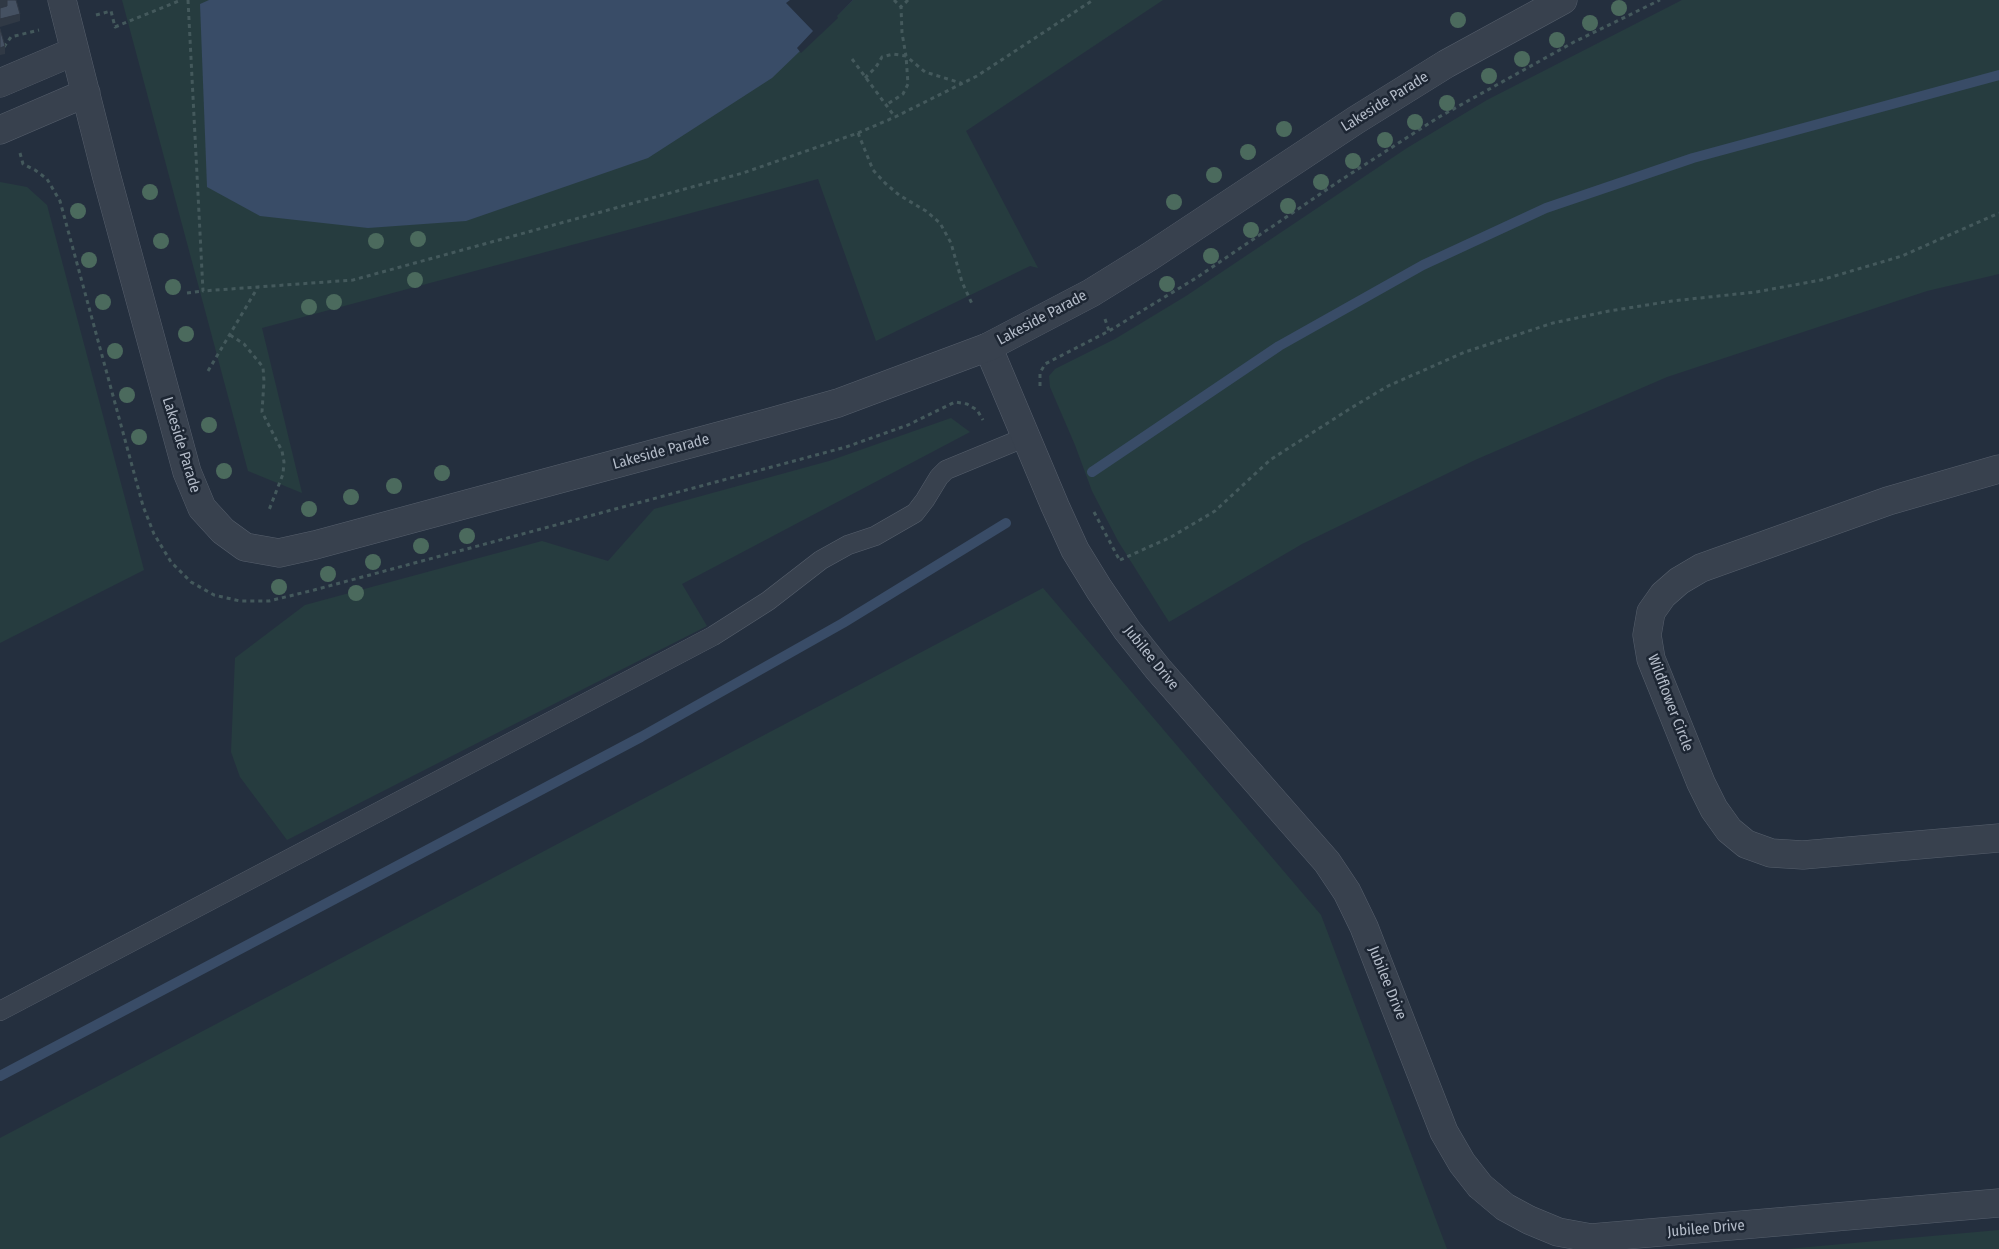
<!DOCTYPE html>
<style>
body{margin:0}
canvas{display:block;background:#242f3e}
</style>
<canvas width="1999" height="1249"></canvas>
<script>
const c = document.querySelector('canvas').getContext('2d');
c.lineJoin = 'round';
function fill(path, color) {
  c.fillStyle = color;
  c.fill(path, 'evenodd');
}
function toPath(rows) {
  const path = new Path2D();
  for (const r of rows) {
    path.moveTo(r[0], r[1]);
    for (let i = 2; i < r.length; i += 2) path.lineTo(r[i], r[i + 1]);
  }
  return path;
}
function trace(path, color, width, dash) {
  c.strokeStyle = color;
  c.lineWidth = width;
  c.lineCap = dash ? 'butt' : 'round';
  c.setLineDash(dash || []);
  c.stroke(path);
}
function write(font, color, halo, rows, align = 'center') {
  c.font = font + ' "Fira Sans Condensed",sans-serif';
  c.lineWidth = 5;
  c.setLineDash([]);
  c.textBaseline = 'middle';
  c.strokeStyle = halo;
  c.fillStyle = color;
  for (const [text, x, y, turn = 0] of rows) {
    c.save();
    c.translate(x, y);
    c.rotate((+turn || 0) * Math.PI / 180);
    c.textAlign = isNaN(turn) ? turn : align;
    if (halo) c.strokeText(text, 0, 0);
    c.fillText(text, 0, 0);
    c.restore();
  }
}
fill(toPath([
 [122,0,1163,0,966,131,1038,268,1030,266,876,341,818,179,262,328,302,493,248,471],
 [1682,0,1999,0,1999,274,1927,291,1667,377,1475,460,1302,544,1169,622,1118,541,1092,491,1075,445,1050,387,1049,376,1055,369,1115,339,1186,296,1407,148,1487,100],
 [0,182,27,187,47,205,144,570,0,643],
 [951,418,970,432,682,584,707,626,287,840,240,777,231,752,235,658,305,605,542,541,608,561,654,509,829,461],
 [1043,588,1321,915,1447,1249,0,1249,0,1138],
 [1999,1230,1999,1249,1787,1249]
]), '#263c3f');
fill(toPath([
 [209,0,853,0,772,78,648,158,466,221,368,228,260,216,207,187,200,4]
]), '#394c67');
fill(toPath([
 [790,0,853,0,837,16,838,18,801,53,797,48,813,31,786,3]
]), '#242f3e');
trace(toPath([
 [1092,472,1279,346,1423,265,1546,208,1693,158,1999,75],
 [0,1076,641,737,843,623,1006,523]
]), '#394c67', 10);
const service = toPath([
 [0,1011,713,636,768,601,821,560,848,545,875,536,915,513,925,500,939,477,946,470,1026,437]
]);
const minor = toPath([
 [988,347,1055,506,1075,550,1099,589,1127,630,1158,669,1327,862,1347,892,1364,927,1444,1132,1462,1163,1480,1186,1505,1207,1529,1220,1558,1232,1591,1238,1999,1203],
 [1999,469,1888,501,1701,568,1679,581,1663,595,1651,612,1647,635,1651,659,1701,783,1714,809,1729,830,1746,844,1771,853,1803,855,1999,838]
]);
const tertiary = toPath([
 [62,0,106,174,187,472,202,508,223,531,245,547,279,553,315,545,771,422,838,403,988,347,1091,293,1149,257,1356,120,1446,64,1563,0],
 [0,83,75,51],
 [0,130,86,93]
]);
trace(service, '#565f6c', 20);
trace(minor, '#565f6c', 29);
trace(tertiary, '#565f6c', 29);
trace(toPath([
 [188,0,203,291,353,280,743,173,858,133,895,117,977,76,1093,0],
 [894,0,901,7],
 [908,0,901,7,902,33,906,56,925,72,961,83],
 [96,15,111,11,115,27,181,0],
 [4,47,11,37,39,30],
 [852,59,895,117],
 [865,78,876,67,882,57,893,54,906,56,908,84,903,94,886,105],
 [858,133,873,170,885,183,899,195,926,211,940,223,951,243,962,282,973,306],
 [20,153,23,164,35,170,47,179,60,201,143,506,154,534,171,562,191,582,214,595,240,601,269,601,314,590,846,447,908,425,955,402,967,404,977,410,983,420],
 [187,293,203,291],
 [1105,319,1109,331],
 [230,335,244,344,263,367,264,381,262,412,282,451,284,462,283,474,269,510],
 [208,371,258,287],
 [1040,386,1040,373,1045,364,1109,331,1196,278,1341,180,1439,117,1574,42,1660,0],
 [1094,512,1120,561],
 [1120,560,1171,537,1215,511,1270,460,1351,408,1388,386,1465,352,1553,323,1609,311,1672,301,1756,292,1821,280,1902,256,1999,213]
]), '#44595c', 3, [4, 4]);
trace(service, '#38414e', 19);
trace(minor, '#38414e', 28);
trace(tertiary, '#38414e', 28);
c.fillStyle = '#4b6a5d';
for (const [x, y] of [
 [1619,8],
 [1458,20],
 [1590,23],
 [1557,40],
 [1522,59],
 [1489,76],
 [1447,103],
 [1415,122],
 [1284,129],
 [1385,140],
 [1248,152],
 [1353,161],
 [1214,175],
 [1321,182],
 [150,192],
 [1174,202],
 [1288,206],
 [78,211],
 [1251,230],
 [418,239],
 [161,241],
 [376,241],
 [1211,256],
 [89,260],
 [415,280],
 [1167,284],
 [173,287],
 [103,302],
 [334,302],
 [309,307],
 [186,334],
 [115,351],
 [127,395],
 [209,425],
 [139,437],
 [224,471],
 [442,473],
 [394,486],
 [351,497],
 [309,509],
 [467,536],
 [421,546],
 [373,562],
 [328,574],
 [279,587],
 [356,593]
]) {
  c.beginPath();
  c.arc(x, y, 8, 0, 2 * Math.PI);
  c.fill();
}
fill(toPath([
 [0,0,7,0,7,13,0,15],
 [20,14,20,21,0,27,0,19],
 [5,46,5,54,0,55,0,48]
]), '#303945');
const building = toPath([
 [7,0,16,0,20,14,0,19,0,8,7,6,7,0],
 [0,29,5,46,0,48,0,29]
]);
fill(building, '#455162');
trace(building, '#303945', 1);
write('15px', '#b4bcc9', '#1d2633', [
 ["Lakeside Parade",1385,102,-32],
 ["Lakeside Parade",1042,318,-28],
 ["Lakeside Parade",181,445,73],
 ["Lakeside Parade",661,452,-15],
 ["Jubilee Drive",1151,658,51],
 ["Wildflower Circle",1670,703,69],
 ["Jubilee Drive",1387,983,68],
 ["Jubilee Drive",1706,1229,-5]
]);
</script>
